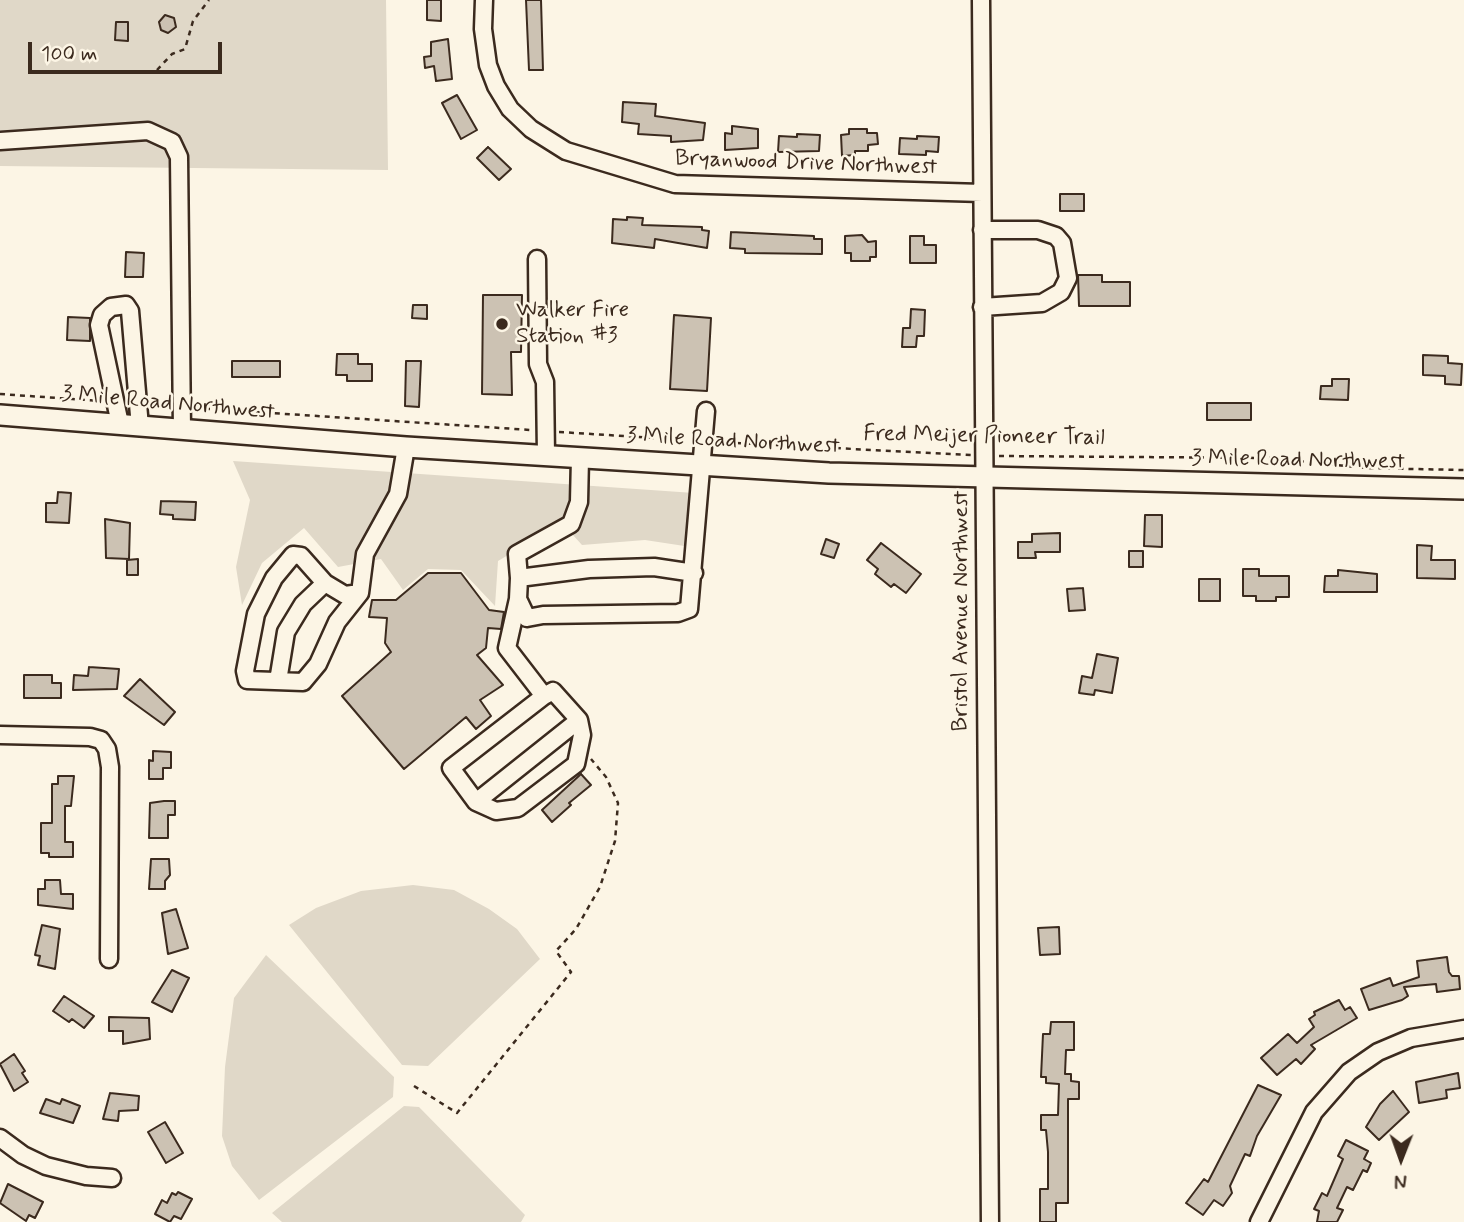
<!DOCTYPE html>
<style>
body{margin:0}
#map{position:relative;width:1464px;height:1222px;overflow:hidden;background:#fcf5e5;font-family:Mynerve,sans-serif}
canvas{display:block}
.north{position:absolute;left:1366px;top:1124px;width:70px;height:70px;-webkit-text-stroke:5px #fcf5e5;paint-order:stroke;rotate:181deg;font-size:19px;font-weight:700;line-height:28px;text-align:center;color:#3b2a1e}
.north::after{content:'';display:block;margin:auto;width:24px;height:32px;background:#3b2a1e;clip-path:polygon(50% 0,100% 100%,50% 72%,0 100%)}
.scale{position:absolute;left:28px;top:42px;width:194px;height:32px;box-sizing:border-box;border:4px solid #3b2a1e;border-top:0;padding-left:9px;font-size:21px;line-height:24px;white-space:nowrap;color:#3b2a1e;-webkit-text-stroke:5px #fcf5e5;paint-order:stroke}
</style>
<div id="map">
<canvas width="1464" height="1222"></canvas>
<div class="north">N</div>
<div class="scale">100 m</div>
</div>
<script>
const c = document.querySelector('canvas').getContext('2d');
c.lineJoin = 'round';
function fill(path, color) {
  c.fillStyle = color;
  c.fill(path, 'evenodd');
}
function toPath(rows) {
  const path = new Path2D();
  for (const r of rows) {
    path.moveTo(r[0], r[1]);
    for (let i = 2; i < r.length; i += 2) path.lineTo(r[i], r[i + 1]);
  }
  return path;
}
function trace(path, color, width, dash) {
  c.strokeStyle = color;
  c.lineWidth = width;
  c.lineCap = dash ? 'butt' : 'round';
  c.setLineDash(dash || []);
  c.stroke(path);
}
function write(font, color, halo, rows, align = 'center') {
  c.font = font + ' Mynerve,sans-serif';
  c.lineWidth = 5;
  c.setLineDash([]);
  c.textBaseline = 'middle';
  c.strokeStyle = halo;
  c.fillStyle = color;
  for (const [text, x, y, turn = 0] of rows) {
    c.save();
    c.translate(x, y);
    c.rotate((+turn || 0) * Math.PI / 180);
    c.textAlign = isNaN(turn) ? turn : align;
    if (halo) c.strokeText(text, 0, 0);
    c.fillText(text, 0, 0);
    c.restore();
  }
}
fill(toPath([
 [0,0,386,0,388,170,0,166],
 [233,461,694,493,691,547,645,540,582,545,562,523,498,561,495,606,461,570,428,569,403,590,381,559,338,567,304,528,262,563,242,605,236,567,250,500],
 [413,885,454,890,489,909,517,929,540,959,428,1066,402,1065,289,925,316,908,361,891],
 [266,955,394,1077,393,1097,259,1200,232,1166,222,1136,225,1067,234,998],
 [404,1106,419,1107,525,1215,521,1222,282,1222,272,1213]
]), '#e0d8c8');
const building = toPath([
 [427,0,441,0,441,21,427,20,427,0],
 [526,0,541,0,543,70,529,70,526,0],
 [165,15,174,18,176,27,168,33,161,30,159,22,165,15],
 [116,22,128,22,128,41,115,40,116,22],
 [448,39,452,79,436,81,434,66,425,68,424,57,431,56,431,42,448,39],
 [457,95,477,130,461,139,442,103,457,95],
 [623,102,656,104,655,116,705,123,703,140,671,142,671,136,638,134,639,124,622,122,623,102],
 [732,126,758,129,758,148,725,150,725,133,732,134,732,126],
 [849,129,867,129,867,133,877,133,878,144,868,145,868,151,855,151,855,155,842,156,841,135,849,134,849,129],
 [797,134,820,135,819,151,778,152,779,136,797,137,797,134],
 [917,136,939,137,938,152,926,151,926,155,899,154,900,138,917,139,917,136],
 [488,147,511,169,499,180,477,158,488,147],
 [1060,194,1084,194,1084,211,1060,211,1060,194],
 [627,217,643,218,642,225,702,227,702,230,709,231,707,248,655,239,654,248,612,243,613,219,627,220,627,217],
 [731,232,814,236,814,239,822,239,822,254,745,253,745,249,730,248,731,232],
 [862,235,868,242,876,241,876,257,870,257,870,261,851,261,851,253,845,253,845,236,862,235],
 [910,236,924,236,924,245,936,245,936,263,910,263,910,236],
 [126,252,144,253,143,277,125,277,126,252],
 [1078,275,1102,275,1102,282,1130,282,1130,306,1079,306,1078,275],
 [483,295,522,295,521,352,511,352,512,395,482,394,483,295],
 [413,305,427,305,427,319,412,318,413,305],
 [911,309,925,310,924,336,917,336,916,347,902,347,903,328,910,328,911,309],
 [674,315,711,318,707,391,670,389,674,315],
 [68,317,90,318,90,341,67,340,68,317],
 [337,354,358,354,358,364,372,364,372,381,347,381,347,375,336,375,337,354],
 [1423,355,1448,356,1448,363,1462,364,1461,385,1445,384,1445,376,1423,375,1423,355],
 [232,361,280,361,280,377,232,377,232,361],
 [406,361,421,361,419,407,405,406,406,361],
 [1332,379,1349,379,1348,400,1320,399,1321,386,1332,386,1332,379],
 [1207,403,1251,403,1251,420,1207,420,1207,403],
 [58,492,71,493,69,523,46,522,46,503,57,503,58,492],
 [161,501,196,502,195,520,173,519,173,515,160,514,161,501],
 [1145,515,1162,515,1162,547,1144,546,1145,515],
 [105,519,130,523,129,559,106,558,105,519],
 [1060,533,1060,552,1035,552,1036,558,1018,558,1018,542,1032,542,1032,534,1060,533],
 [826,539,839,544,834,558,821,554,826,539],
 [881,543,921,574,906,593,894,584,891,587,875,574,878,569,867,560,881,543],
 [1417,545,1432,546,1431,560,1455,560,1455,579,1417,578,1417,545],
 [1129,551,1143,551,1143,567,1129,567,1129,551],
 [138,559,138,575,127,575,127,560,138,559],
 [1243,569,1259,569,1259,576,1289,576,1289,597,1276,597,1276,601,1256,601,1256,596,1243,596,1243,569],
 [1338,570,1377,574,1377,592,1324,592,1325,576,1338,576,1338,570],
 [428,573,461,573,489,610,504,612,501,629,488,628,486,648,477,655,503,685,480,700,491,716,476,729,466,717,404,769,342,696,391,652,385,643,387,618,369,617,372,600,396,600,428,573],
 [1199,579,1220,579,1220,601,1199,601,1199,579],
 [1083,588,1085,610,1069,611,1067,589,1083,588],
 [1097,654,1118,658,1112,693,1095,690,1094,695,1079,693,1082,676,1092,678,1097,654],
 [89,667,119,669,117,689,73,690,74,675,88,676,89,667],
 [24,675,52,675,52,683,61,683,61,698,24,698,24,675],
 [140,679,175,712,164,725,124,696,140,679],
 [153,751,171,752,171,768,163,768,163,779,149,779,149,760,153,761,153,751],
 [581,774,591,785,569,803,571,805,552,822,542,810,581,774],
 [58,776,74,776,71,806,65,806,65,842,73,842,73,857,49,857,49,853,41,853,41,823,52,823,52,784,58,784,58,776],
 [164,801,175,801,175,815,168,815,168,838,149,838,150,803,164,801],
 [151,859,169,859,170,875,165,881,165,889,149,889,151,859],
 [45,880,60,880,61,894,73,894,73,909,38,905,38,889,45,889,45,880],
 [176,909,188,948,168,954,162,913,176,909],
 [42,925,60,929,55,969,38,965,40,956,35,955,42,925],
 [1059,927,1060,954,1040,955,1038,928,1059,927],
 [1447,957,1449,972,1452,976,1459,976,1460,989,1437,992,1436,984,1404,987,1408,996,1402,1000,1369,1010,1361,989,1390,978,1393,986,1419,977,1417,961,1447,957],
 [172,970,189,978,172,1012,152,1002,172,970],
 [64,996,94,1016,84,1028,72,1019,69,1022,53,1011,64,996],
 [1339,1000,1345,1010,1350,1007,1357,1018,1311,1045,1315,1049,1301,1064,1296,1059,1277,1075,1261,1058,1288,1034,1297,1043,1314,1027,1309,1019,1315,1015,1314,1012,1339,1000],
 [109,1017,149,1018,150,1039,123,1044,123,1031,109,1031,109,1017],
 [1051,1022,1074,1022,1074,1050,1066,1050,1065,1074,1071,1074,1071,1081,1079,1082,1079,1099,1068,1099,1068,1203,1056,1203,1056,1222,1040,1222,1040,1189,1048,1189,1048,1152,1046,1130,1041,1130,1041,1115,1058,1115,1059,1084,1046,1083,1046,1077,1041,1077,1043,1034,1050,1034,1051,1022],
 [14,1054,25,1071,22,1073,28,1082,14,1091,0,1064,14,1054],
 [1458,1073,1460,1088,1446,1090,1447,1098,1419,1103,1416,1082,1458,1073],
 [1258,1085,1281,1095,1257,1136,1250,1156,1245,1154,1230,1186,1232,1193,1223,1206,1214,1200,1203,1215,1186,1203,1204,1179,1208,1182,1258,1085],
 [1393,1091,1409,1112,1379,1140,1366,1127,1380,1104,1393,1091],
 [110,1093,139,1096,138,1110,119,1111,118,1121,103,1119,110,1093],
 [46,1099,60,1104,62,1099,80,1106,73,1123,40,1113,46,1099],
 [165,1122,183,1153,166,1163,148,1132,165,1122],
 [1346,1140,1368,1151,1364,1159,1371,1163,1367,1172,1363,1170,1353,1190,1347,1187,1337,1208,1343,1210,1337,1222,1317,1222,1319,1211,1314,1209,1322,1193,1327,1196,1343,1159,1338,1156,1346,1140],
 [8,1184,43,1202,35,1218,29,1215,26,1221,0,1203,8,1184],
 [178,1192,192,1199,181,1219,174,1216,170,1222,155,1214,162,1200,167,1203,172,1193,176,1195,178,1192]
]);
fill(building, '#ccc2b3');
trace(building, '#3b2a1e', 2);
const minor = toPath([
 [484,0,483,29,488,65,496,86,510,109,531,129,566,151,675,184,982,193],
 [981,0,990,1222],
 [0,141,148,131,172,142,179,157,182,430],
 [982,230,1038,230,1056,236,1062,243,1068,278,1061,292,1042,303,982,307],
 [537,259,538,364,545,382,546,455],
 [120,424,99,325,102,315,111,307,126,305,130,311,140,427],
 [580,458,579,502,571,524,517,554,519,578,589,569,654,567,694,573],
 [519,578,518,599,527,618,543,615,678,613,689,609,706,411],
 [360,593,345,595,325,583,301,556,293,555,274,578,256,614,245,671,247,680,303,682,318,664,337,622,360,593,365,554,398,494,406,447],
 [518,599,507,648,544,696,553,691,579,720,476,802,451,768,544,696],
 [278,681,286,632,303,604,325,583],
 [0,735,90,737,101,740,107,749,110,767,109,959],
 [476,802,496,811,518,808,576,764,582,735,579,720],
 [0,1138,23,1155,46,1166,86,1176,112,1178],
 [1259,1222,1314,1112,1349,1072,1378,1052,1411,1038,1464,1029]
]);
const major = toPath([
 [0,415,406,447,829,473,1464,489]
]);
trace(minor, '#3b2a1e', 21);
trace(major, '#3b2a1e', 24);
trace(toPath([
 [157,70,172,54,185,49,193,21,209,0],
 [0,394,101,401],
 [153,405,168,406],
 [195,408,531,430],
 [559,432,688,440],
 [716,442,971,455],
 [999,456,1269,458,1365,468,1464,470],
 [414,1086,457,1113,571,972,556,951,576,929,600,887,615,841,618,803,606,777,591,759]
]), '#3b2a1e', 2.5, [5, 5]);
trace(minor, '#fcf5e5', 16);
trace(major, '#fcf5e5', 19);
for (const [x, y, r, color] of [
 [502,324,7,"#3b2a1e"]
]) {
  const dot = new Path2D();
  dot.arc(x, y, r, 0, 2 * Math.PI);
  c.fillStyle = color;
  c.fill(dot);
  trace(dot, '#fcf5e5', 2.5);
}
write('23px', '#3b2a1e', '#fcf5e5', [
 ["Bryanwood Drive Northwest",806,164,2],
 ["3 Mile Road Northwest",168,404,5],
 ["Fred Meijer Pioneer Trail",984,437,1],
 ["3 Mile Road Northwest",733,442,3],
 ["3 Mile Road Northwest",1298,461,1],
 ["Bristol Avenue Northwest",962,611,-90]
]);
write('23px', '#3b2a1e', '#fcf5e5', [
 ["Walker Fire",516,311],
 ["Station #3",516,337]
], 'left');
</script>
